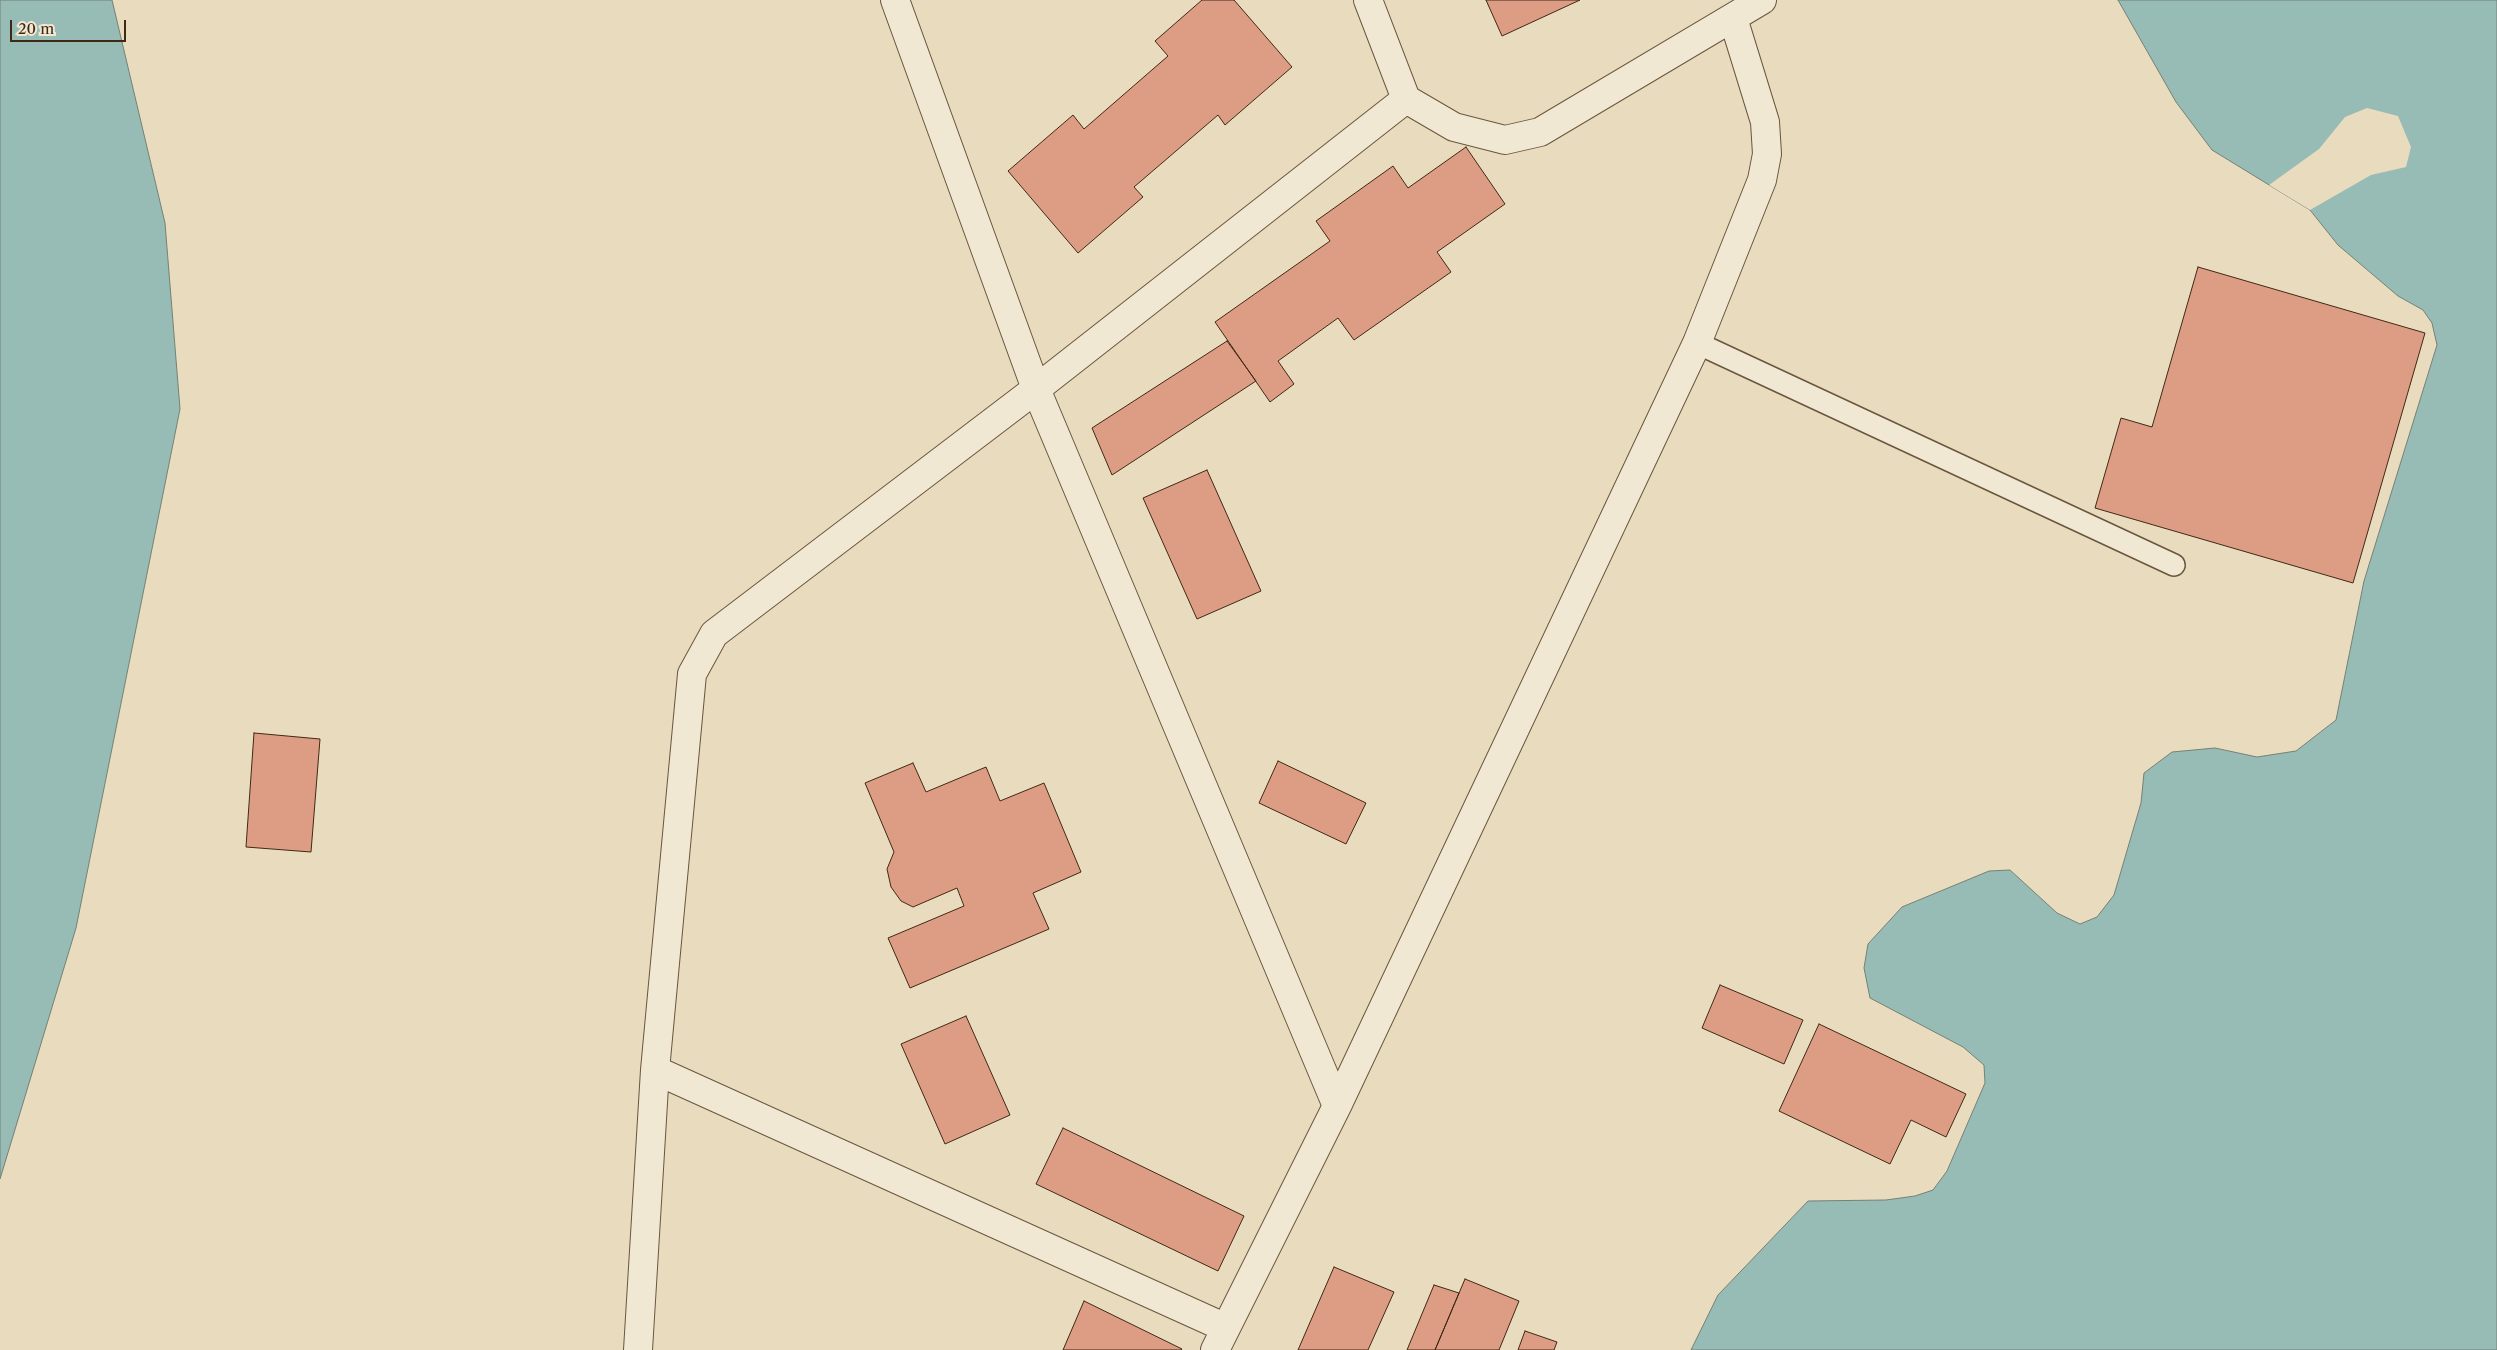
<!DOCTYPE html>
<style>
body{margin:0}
#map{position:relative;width:2497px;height:1350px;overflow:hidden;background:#e9dbbd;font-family:"Libre Caslon Text",serif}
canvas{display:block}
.scale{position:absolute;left:10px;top:20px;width:116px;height:22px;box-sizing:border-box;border:2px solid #402914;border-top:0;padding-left:6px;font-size:15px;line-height:18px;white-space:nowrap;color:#402914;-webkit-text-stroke:4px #f1e8d4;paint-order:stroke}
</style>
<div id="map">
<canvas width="2497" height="1350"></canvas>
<div class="scale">20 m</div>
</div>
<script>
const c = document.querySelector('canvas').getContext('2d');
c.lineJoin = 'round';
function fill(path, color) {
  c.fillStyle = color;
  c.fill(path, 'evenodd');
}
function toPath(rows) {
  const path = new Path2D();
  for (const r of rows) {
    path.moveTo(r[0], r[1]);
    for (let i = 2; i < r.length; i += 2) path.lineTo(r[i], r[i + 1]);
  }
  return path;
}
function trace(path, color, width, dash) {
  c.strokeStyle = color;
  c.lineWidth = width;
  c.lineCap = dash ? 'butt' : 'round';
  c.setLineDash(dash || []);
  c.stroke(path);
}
const water = toPath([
 [0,0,112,0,165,223,180,409,76,928,0,1179,0,0],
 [2118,0,2497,0,2497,1350,1691,1350,1718,1295,1808,1201,1886,1200,1915,1196,1933,1190,1947,1171,1985,1083,1984,1065,1963,1047,1870,998,1864,968,1868,944,1902,907,1989,871,2010,870,2057,913,2080,924,2097,917,2114,895,2141,803,2144,773,2172,752,2215,748,2257,757,2296,751,2336,720,2364,581,2437,345,2432,323,2423,310,2398,296,2338,245,2310,210,2212,150,2176,102,2118,0]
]);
fill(water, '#97bbb5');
trace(water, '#748175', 1);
fill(toPath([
 [2367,108,2398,116,2411,147,2406,167,2371,175,2310,210,2269,185,2319,149,2345,117]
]), '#e9dbbd');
const building = toPath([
 [1202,0,1234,0,1292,67,1225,125,1218,115,1134,187,1143,197,1078,253,1008,171,1073,115,1084,129,1168,56,1155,41,1202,0],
 [1486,0,1580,0,1502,36,1486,0],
 [1466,147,1505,204,1437,252,1451,272,1354,340,1338,318,1278,361,1294,384,1270,402,1215,322,1330,241,1316,221,1393,166,1408,188,1466,147],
 [2198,267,2425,333,2353,583,2095,508,2121,418,2152,427,2198,267],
 [1227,341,1256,381,1112,475,1092,428,1227,341],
 [1207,470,1261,591,1197,619,1143,498,1207,470],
 [254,733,320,739,311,852,246,847,254,733],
 [1278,761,1366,803,1346,844,1259,803,1278,761],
 [913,763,926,792,986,767,1000,801,1044,783,1081,872,1033,893,1049,929,910,988,888,938,964,906,957,888,913,907,901,901,891,887,887,869,894,852,865,783,913,763],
 [1720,985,1803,1020,1784,1064,1702,1028,1720,985],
 [966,1016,1010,1115,945,1144,901,1044,966,1016],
 [1819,1024,1966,1094,1946,1137,1911,1120,1890,1164,1779,1111,1819,1024],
 [1063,1128,1244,1216,1218,1271,1036,1184,1063,1128],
 [1334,1267,1394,1292,1368,1350,1298,1350,1334,1267],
 [1465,1279,1519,1301,1499,1350,1435,1350,1465,1279],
 [1434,1285,1459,1293,1435,1350,1407,1350,1434,1285],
 [1084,1301,1182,1349,1181,1350,1063,1350,1084,1301],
 [1525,1331,1557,1342,1554,1350,1518,1350,1525,1331]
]);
fill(building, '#dd9c84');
trace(building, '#402914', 1);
const lane = toPath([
 [1697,343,2174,565]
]);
const street = toPath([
 [895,0,1036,389,1406,99],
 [1368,0,1406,99,1454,127,1505,140,1540,132,1762,0],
 [655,1070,1226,1328],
 [1337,1106,1697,343,1762,180,1767,154,1765,122,1733,18],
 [638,1350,655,1070,692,674,714,634,1036,389,1337,1106,1215,1350]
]);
trace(lane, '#6a563e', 24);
trace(street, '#6a563e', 30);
trace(lane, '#f1e8d4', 21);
trace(street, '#f1e8d4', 28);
</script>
